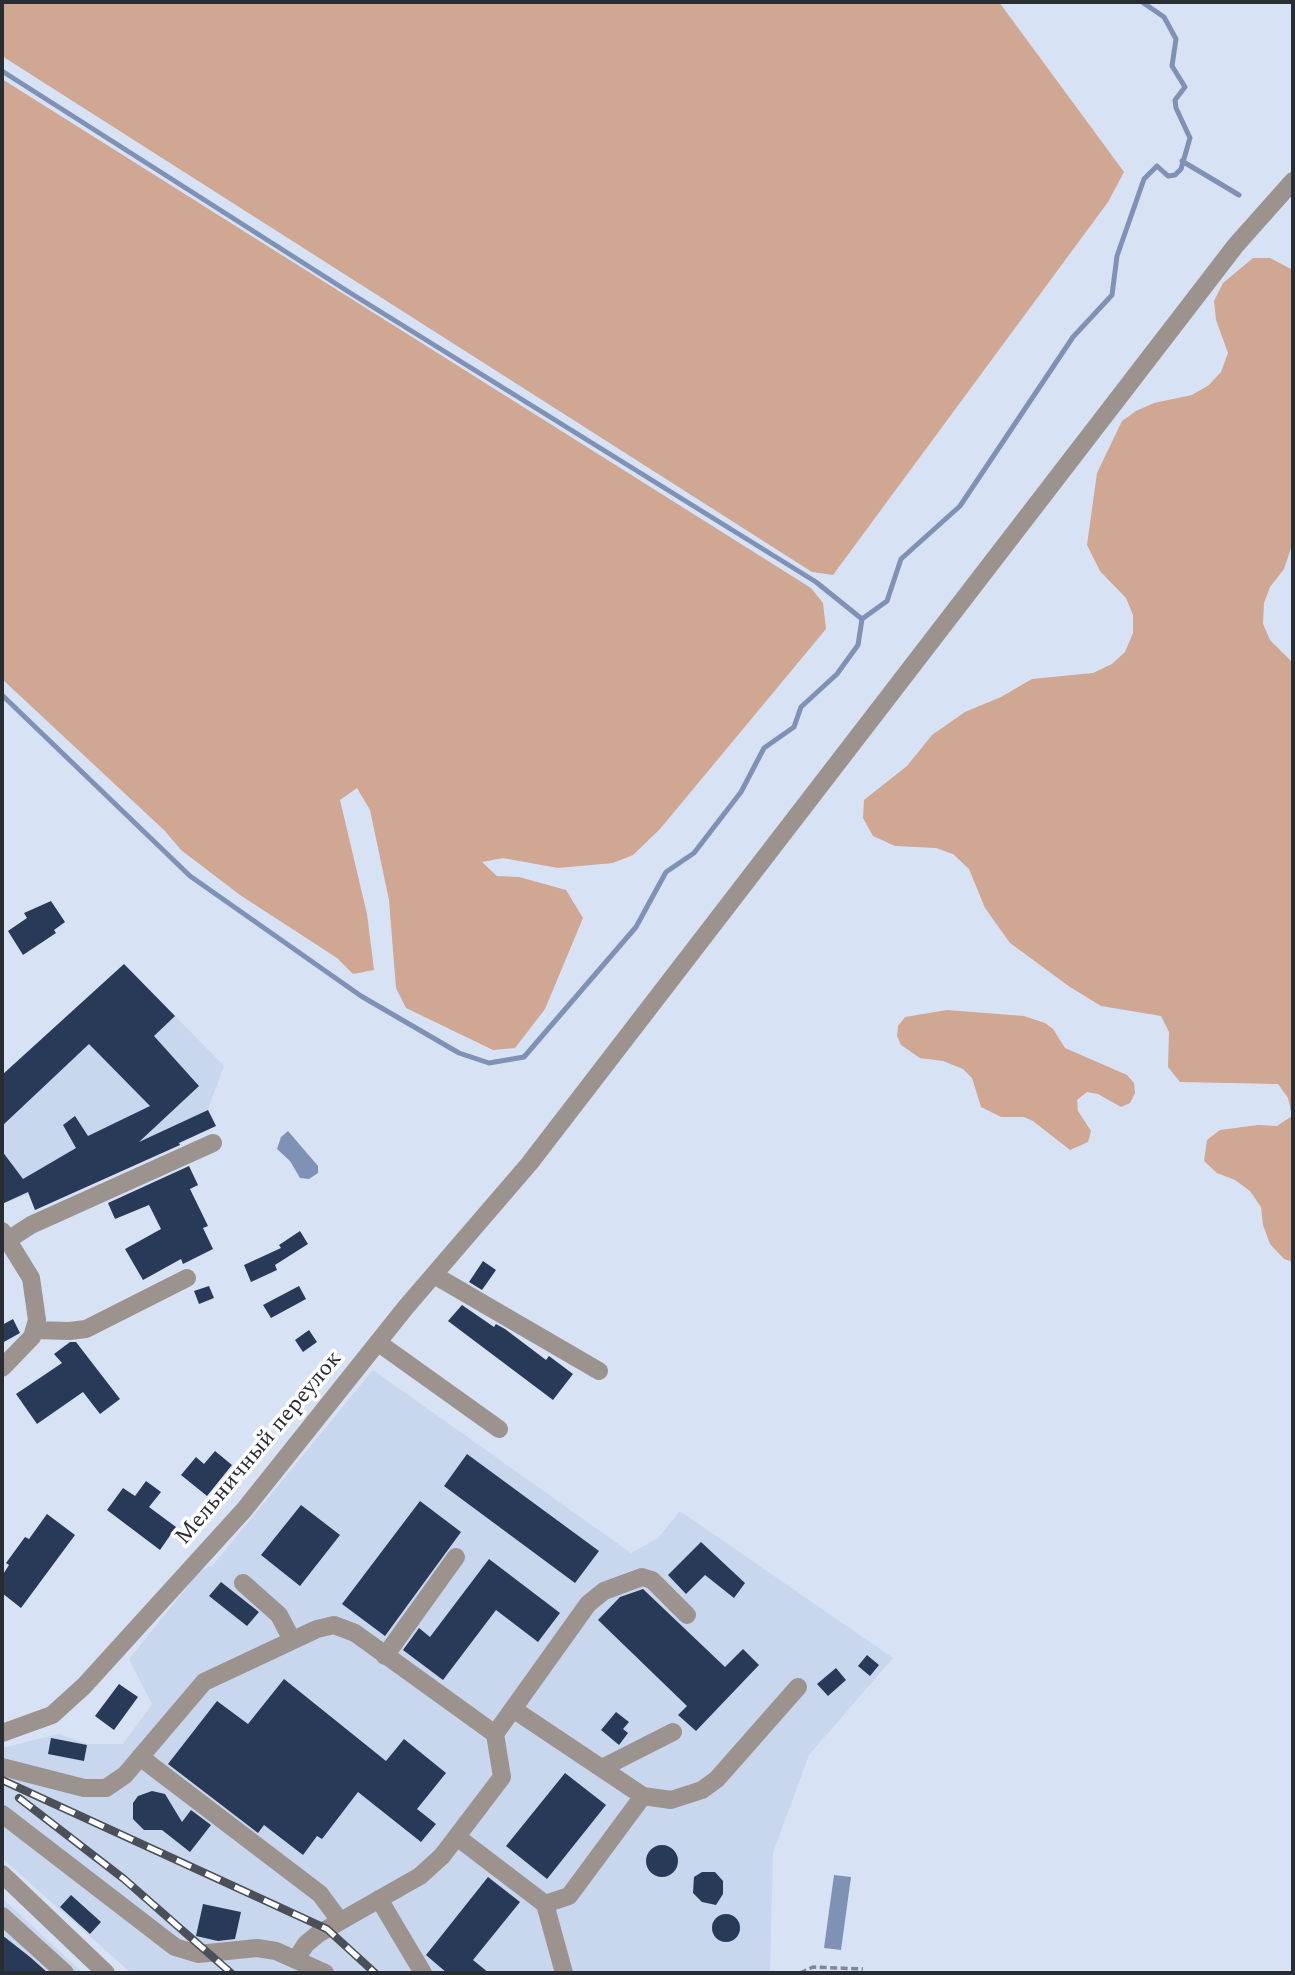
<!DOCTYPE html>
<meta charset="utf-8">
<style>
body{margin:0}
#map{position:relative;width:1295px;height:1975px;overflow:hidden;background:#d8e2f5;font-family:Spectral,serif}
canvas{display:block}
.frame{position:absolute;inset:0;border:4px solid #282c33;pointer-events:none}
</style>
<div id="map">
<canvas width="1295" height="1975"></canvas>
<div class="frame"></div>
</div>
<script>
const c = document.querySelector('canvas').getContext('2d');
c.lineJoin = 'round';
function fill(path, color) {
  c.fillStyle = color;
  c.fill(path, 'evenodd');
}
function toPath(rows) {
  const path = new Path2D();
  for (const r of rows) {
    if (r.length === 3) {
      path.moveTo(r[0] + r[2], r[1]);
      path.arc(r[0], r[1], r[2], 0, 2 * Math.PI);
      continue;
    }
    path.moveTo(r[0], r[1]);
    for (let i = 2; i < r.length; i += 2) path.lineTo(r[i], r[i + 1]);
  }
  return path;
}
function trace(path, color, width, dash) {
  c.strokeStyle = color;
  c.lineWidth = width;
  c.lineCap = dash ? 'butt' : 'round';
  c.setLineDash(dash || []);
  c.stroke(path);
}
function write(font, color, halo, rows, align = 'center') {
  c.font = font + ' Spectral,serif';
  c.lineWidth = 7;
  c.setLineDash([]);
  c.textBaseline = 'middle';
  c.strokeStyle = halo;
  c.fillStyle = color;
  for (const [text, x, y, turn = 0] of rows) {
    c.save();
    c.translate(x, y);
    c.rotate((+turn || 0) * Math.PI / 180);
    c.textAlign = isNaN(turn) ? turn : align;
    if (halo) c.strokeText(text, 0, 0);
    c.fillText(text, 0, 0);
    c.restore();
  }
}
fill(toPath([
 [124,964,224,1066,208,1109,216,1126,35,1210,28,1194,2,1204,2,1075],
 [373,1370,631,1553,658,1538,680,1511,893,1658,809,1755,773,1853,770,1973,131,1973,2,1858,2,1748,58,1734,88,1744,123,1744,152,1704,129,1659,200,1571,213,1565],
 [2,1898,14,1909,83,1973,2,1973]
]), '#c8d6ee');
fill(toPath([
 [2,2,999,2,1124,172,1108,202,833,575,812,572,2,56],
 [2,79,811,588,823,603,826,629,660,829,633,855,613,863,558,868,503,858,482,862,497,876,519,877,566,890,583,918,545,1009,515,1048,493,1050,406,1008,396,988,389,900,370,810,357,788,340,800,367,914,374,970,353,974,337,958,240,895,181,850,165,831,2,679],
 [1253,258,1270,258,1293,270,1293,542,1284,569,1270,587,1264,603,1263,624,1270,640,1293,663,1293,1262,1284,1259,1270,1244,1263,1225,1261,1207,1250,1191,1235,1180,1217,1173,1204,1161,1207,1140,1220,1130,1258,1125,1277,1126,1292,1116,1288,1098,1278,1084,1180,1082,1168,1067,1169,1032,1161,1016,1101,1006,1070,987,1010,943,985,908,969,869,953,854,936,848,895,846,873,836,863,818,864,800,907,766,932,735,965,712,1001,697,1032,679,1093,673,1112,664,1125,652,1133,633,1133,615,1126,598,1100,571,1087,545,1097,473,1122,421,1136,411,1154,403,1192,395,1209,385,1221,372,1228,353,1216,320,1214,301,1223,283],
 [947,1010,1024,1016,1045,1023,1053,1029,1065,1048,1127,1075,1134,1083,1135,1093,1130,1103,1121,1107,1098,1094,1087,1092,1077,1100,1078,1111,1091,1131,1088,1142,1070,1150,1033,1121,1024,1117,1001,1117,981,1107,972,1078,963,1069,943,1061,920,1058,901,1045,897,1036,898,1026,905,1017]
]), '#cfa792');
fill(toPath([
 [288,1131,318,1166,318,1173,309,1179,300,1178,290,1161,277,1149,281,1137],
 [834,1875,851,1877,841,1950,824,1948]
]), '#7f92b6');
trace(toPath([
 [2,71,352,294,816,582,862,619],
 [1182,161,1239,195],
 [2,695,190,876,361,996,459,1053,489,1063,524,1057,636,927,666,872,694,853,741,792,764,748,794,727,801,707,837,674,858,645,862,619,887,601,901,559,960,506,1073,337,1112,295,1117,256,1144,179,1157,166,1168,176,1175,175,1181,169,1190,138,1176,108,1175,100,1185,87,1172,66,1176,39,1164,17,1142,2]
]), '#7f92b6', 5);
fill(toPath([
 [51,901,65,922,54,930,56,933,23,955,8,931,27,918,24,913],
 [124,964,175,1016,154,1036,199,1086,139,1142,208,1110,216,1126,179,1143,180,1145,35,1210,28,1192,2,1204,2,1151,23,1179,76,1148,63,1125,75,1116,88,1136,150,1106,89,1044,2,1126,2,1075],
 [189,1166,198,1185,190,1189,208,1226,203,1228,213,1249,183,1264,181,1259,143,1280,125,1249,161,1229,149,1205,115,1219,108,1203],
 [300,1231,308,1244,275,1265,277,1270,251,1282,244,1265,281,1248,279,1245],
 [483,1261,496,1270,482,1290,469,1282],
 [209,1286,214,1298,199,1304,194,1291],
 [299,1286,306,1299,271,1318,263,1305],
 [462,1305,494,1327,496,1324,505,1329,546,1360,549,1356,573,1374,553,1400,448,1321],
 [13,1319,20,1333,2,1343,2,1325],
 [309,1330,317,1342,303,1352,295,1340],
 [70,1342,76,1342,120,1399,100,1414,83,1392,37,1424,16,1394,62,1363,54,1354],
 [215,1451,232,1465,207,1496,181,1475,196,1457,204,1464],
 [467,1454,599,1551,575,1583,444,1486],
 [146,1481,161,1492,149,1507,176,1527,160,1550,107,1510,123,1488,135,1496],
 [420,1501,461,1532,385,1636,342,1604],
 [301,1505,340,1535,300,1586,261,1555],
 [47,1514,75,1535,21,1608,2,1593,2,1576,9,1565,6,1563,25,1537,29,1539],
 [701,1542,745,1583,734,1598,705,1575,686,1594,668,1575],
 [489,1559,560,1613,538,1642,496,1610,443,1680,403,1650,419,1628,430,1637],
 [221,1582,259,1612,247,1626,209,1596],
 [643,1589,725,1667,743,1649,759,1665,696,1731,678,1715,687,1706,598,1620,620,1597],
 [867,1655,879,1665,870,1676,858,1666],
 [836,1668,846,1680,828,1696,817,1684],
 [284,1679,386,1761,404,1739,446,1773,417,1809,436,1824,421,1842,358,1792,322,1839,317,1836,303,1855,264,1825,258,1833,168,1764,217,1701,248,1724],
 [119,1684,138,1697,114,1730,95,1716],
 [616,1712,629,1722,623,1729,628,1733,619,1745,601,1730],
 [51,1738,87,1745,84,1761,48,1754],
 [565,1773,606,1805,547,1879,506,1846],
 [152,1791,165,1794,182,1822,191,1810,211,1825,190,1852,162,1830,144,1830,133,1819,133,1803,138,1796],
 [662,1861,16],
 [702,1872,715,1872,723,1881,723,1894,716,1905,702,1902,693,1893,694,1877],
 [488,1877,520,1902,473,1960,489,1973,447,1973,426,1955],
 [71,1895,101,1922,90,1934,60,1907],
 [203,1904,241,1912,235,1939,218,1941,196,1936],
 [726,1928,14],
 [2,1935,30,1957,48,1973,2,1973]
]), '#293958');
trace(toPath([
 [800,1973,813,1967,863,1969]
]), '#818895', 3.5, [7, 3.5]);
trace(toPath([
 [2,1231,31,1278,37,1320,32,1337,2,1368],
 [8,1240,31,1225,213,1143],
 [434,1275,599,1371],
 [34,1330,69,1331,86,1329,187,1278],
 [380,1344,499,1429],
 [243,1583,279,1615,292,1640],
 [385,1656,456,1557],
 [513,1709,643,1796,671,1800,702,1790,717,1779,798,1687],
 [2,1733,52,1715,84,1686,244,1510,406,1307,529,1164,1236,245,1293,181],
 [140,1757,320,1894,340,1921],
 [2,1767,84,1788,106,1788,125,1775,204,1682,317,1629,334,1625,355,1633,495,1734,588,1604,604,1591,642,1577,652,1580,687,1615],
 [602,1768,673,1732],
 [2,1814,175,1947,198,1954,257,1948,276,1951,325,1973],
 [457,1837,545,1904,564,1973],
 [2,1874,106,1973],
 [379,1899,423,1973],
 [545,1904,569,1896,643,1796],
 [2,1916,65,1973],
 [296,1959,306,1944,318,1934,420,1876,442,1856,502,1777,495,1734]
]), '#9c938f', 18);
const rail = toPath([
 [2,1780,327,1929,375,1973],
 [19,1798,124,1879,231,1973]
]);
trace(rail, '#4a4f58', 8);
trace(rail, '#fff', 5, [16]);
write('23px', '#282c33', '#fff', [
 ["Мельничный переулок",260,1449,-50]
]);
</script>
